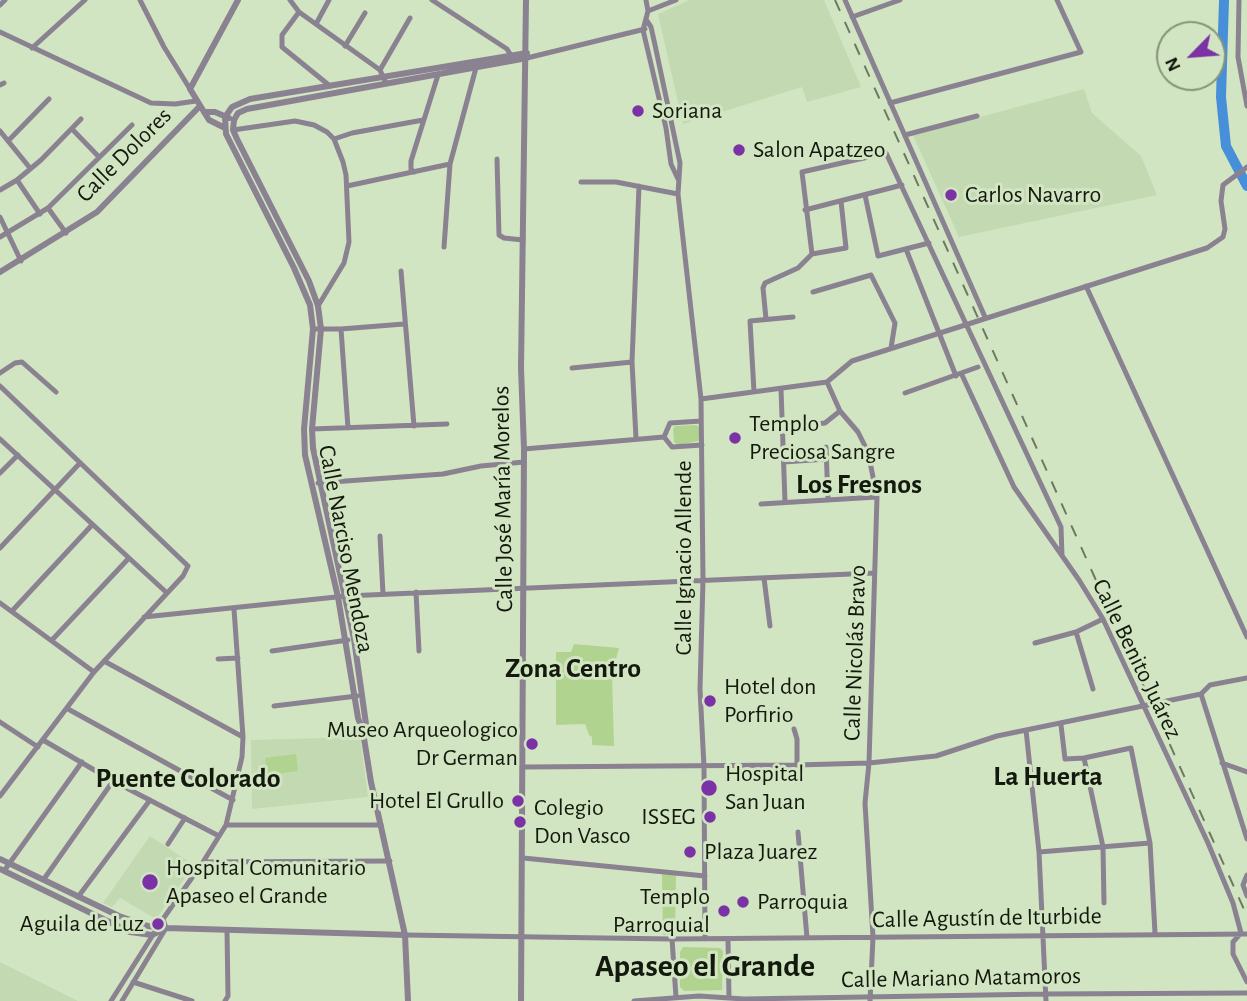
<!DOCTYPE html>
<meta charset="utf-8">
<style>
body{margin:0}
#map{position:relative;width:1247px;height:1001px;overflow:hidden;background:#d2e5c2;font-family:"Alegreya Sans",sans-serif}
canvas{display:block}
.north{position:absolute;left:1156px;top:21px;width:70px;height:70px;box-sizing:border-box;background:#d2e5c2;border:2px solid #86937a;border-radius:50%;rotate:245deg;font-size:19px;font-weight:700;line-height:28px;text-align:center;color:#13190d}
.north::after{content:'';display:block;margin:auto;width:24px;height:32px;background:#7b32a5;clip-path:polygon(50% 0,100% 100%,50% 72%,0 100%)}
</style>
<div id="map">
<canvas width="1247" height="1001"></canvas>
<div class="north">N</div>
</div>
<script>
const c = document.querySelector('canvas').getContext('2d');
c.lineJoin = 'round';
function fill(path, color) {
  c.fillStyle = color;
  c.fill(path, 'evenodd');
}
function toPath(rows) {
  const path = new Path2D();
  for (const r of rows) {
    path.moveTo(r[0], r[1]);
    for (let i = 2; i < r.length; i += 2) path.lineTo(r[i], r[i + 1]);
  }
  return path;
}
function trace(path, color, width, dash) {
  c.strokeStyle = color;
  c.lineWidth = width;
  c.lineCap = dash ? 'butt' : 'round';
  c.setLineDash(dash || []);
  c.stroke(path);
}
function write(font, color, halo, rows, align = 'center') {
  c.font = font + ' "Alegreya Sans",sans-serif';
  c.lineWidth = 6;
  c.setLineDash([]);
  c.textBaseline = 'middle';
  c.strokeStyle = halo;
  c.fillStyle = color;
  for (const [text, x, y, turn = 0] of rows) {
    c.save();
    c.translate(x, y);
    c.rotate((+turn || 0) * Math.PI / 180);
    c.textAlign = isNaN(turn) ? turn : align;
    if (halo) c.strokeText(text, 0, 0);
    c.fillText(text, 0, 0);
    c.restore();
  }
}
fill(toPath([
 [690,0,824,0,861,87,807,102,802,87,683,124,658,14],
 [1084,89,1092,113,1141,156,1157,195,959,237,913,135],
 [360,737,368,797,252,809,251,740],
 [150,836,194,865,156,919,120,898,112,907,103,903],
 [0,962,78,1001,0,1001]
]), '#c3d9b1');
fill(toPath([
 [696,425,699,427,699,441,678,445,674,442,673,429,675,426],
 [574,644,619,648,612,674,614,746,592,745,592,737,589,735,585,724,556,725,556,652,571,652],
 [296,754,298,771,267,775,265,758],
 [662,874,676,875,675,935,663,935],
 [683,947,720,948,723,951,722,990,684,991,680,987,680,952]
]), '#b0d48f');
trace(toPath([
 [1224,0,1221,97,1226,146,1247,186]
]), '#4790d9', 10);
trace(toPath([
 [140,0,164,47,190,89],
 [290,0,299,12,380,70,386,83],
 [432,0,507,49,512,57],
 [646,0,648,11,643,30,666,128,671,164,678,179],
 [845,0,985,317],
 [1239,0,1238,57,1247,106],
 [0,5,5,0],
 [648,11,676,0],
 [299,12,282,35,282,47,330,86],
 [852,17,900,0],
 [647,21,651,27,655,45,680,163,678,194,701,399,703,580,700,689,704,767,705,939],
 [316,24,329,0],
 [0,32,151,103,175,104,196,101],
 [345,46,365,13],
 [32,48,85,0],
 [527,58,645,29],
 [380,70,410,18],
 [0,85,4,83],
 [890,103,1081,52,1057,0],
 [72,129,99,157],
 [233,130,295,121,314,125,327,132,334,139,343,162,346,175,349,242,344,263,318,306],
 [0,131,30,168],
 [905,135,977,116],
 [334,139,352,133,423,120],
 [8,141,49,99],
 [497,159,499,235,504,238,523,240],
 [414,172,411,169,411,161,438,75],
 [17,180,40,214],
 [581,182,616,182,678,194],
 [347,186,450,164],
 [0,190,17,180,41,160,81,119],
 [865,195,878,256,929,243],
 [48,208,66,233],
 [805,210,902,185],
 [0,217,21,261],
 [0,237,48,208,132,125],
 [444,247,450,164,477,64],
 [906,249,956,376],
 [812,254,802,172,886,153,1061,527,1062,556],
 [401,271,414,426],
 [1086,286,1247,637],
 [813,292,871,275,895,323,891,348],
 [766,319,763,288,765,283,798,268,812,254,846,248,841,201],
 [313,329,341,329,404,324],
 [341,329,348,428],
 [572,368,632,362],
 [0,373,15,363,22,362,56,392],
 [962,375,1014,487,1079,580,1103,619,1208,843,1233,903,1241,933],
 [827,382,840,411,858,432,868,452,877,497,869,763,865,803,873,937,870,1001],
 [827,382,852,361,1207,248,1223,237,1225,229,1221,201,1223,185,1247,167],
 [0,386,188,566,183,576,94,672,0,796],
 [781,389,785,502],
 [754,392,750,321,793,317],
 [905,393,978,367],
 [701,399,827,382],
 [701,421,670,423,664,437,672,447,702,445],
 [783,428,825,423,840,411],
 [312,429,447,424],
 [636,438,632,362,639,186],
 [0,439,167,593],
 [826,447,828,500],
 [524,449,664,437],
 [784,462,827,459],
 [0,473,18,455],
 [318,483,443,474,481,466,524,462],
 [761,504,877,497],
 [380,536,383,594],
 [0,548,80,463],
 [764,578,770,626],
 [416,592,419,651],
 [0,603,94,672],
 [12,611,92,525],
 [144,617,346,596,874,573],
 [1076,632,1093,689],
 [52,640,129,558],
 [1035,643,1076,632,1103,619],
 [272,651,348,640],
 [218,659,238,658],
 [104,661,243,737],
 [1201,694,1247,839],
 [1201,694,1210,685,1247,678],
 [274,706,357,696],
 [68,709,233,800],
 [0,722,38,747],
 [1061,725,1065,759,1084,758,1131,748,1150,843,1155,933],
 [794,729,797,739,797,765],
 [1026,730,1039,852,1046,1001],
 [43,740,113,781,219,836],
 [1084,758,1103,847,1104,903],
 [1222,763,1247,772],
 [524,767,797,765,869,763,936,756,997,736,1201,694],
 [226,825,381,825],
 [798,832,807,938],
 [168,844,185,818],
 [1039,852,1150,843],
 [523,858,705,876],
 [203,862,390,861],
 [4,871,82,762],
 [1247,875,1243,885,1247,896],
 [44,879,113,781],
 [78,897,150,800],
 [1241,933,1233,942,1233,954,1247,982],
 [405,935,672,939,1247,934],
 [672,939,676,997],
 [728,939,729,997],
 [133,982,192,1001],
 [111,1001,163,919,203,862,226,825,242,757,243,737,234,609],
 [122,1001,166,928,163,919],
 [225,1001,228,996,227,930],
 [634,1001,699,996,744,999,1045,994,1247,993]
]), '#8a8290', 5);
trace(toPath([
 [204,112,215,112,229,118],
 [225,128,209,120,190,89,238,0],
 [0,272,97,212,200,106],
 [363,732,366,724,354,639,313,448,312,429,321,329,318,306,309,281,237,139,233,130,234,120,238,113,247,109,527,58],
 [0,859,119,916,148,926,166,928,405,935],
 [0,869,130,932,152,935,166,928],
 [408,1001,405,935,371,782,363,732,358,718,338,597,305,455,304,429,313,329,310,305,294,268,226,134,225,117,232,107,250,99,527,53],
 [521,1001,524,449,521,368,526,0]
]), '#8a8290', 6);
trace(toPath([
 [835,0,1247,916]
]), '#6d7962', 2, [12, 12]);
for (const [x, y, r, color] of [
 [638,111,7,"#7b32a5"],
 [739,150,7,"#7b32a5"],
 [951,195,7,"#7b32a5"],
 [735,438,7,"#7b32a5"],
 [710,701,7,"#7b32a5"],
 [532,744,7,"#7b32a5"],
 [709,788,9,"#7b32a5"],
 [518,801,7,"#7b32a5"],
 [710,817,7,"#7b32a5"],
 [520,822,7,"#7b32a5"],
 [690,852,7,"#7b32a5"],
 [150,882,9,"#7b32a5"],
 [743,902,7,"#7b32a5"],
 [724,911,7,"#7b32a5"],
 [158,924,7,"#7b32a5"]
]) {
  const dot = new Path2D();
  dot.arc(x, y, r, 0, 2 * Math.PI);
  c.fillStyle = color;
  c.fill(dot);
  trace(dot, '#d2e5c2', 2.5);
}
write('24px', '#13190d', '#d2e5c2', [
 ["Soriana",652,111],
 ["Salon Apatzeo",753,150],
 ["Carlos Navarro",965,195],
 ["Templo",749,424],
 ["Preciosa Sangre",749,452],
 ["Hotel don",724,687],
 ["Porfirio",724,715],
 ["Museo Arqueologico",518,730,"right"],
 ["Dr German",518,758,"right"],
 ["Hospital",725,774],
 ["San Juan",725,802],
 ["Hotel El Grullo",504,801,"right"],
 ["Colegio",534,808],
 ["Don Vasco",534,836],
 ["ISSEG",696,817,"right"],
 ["Plaza Juarez",704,852],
 ["Hospital Comunitario",166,868],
 ["Apaseo el Grande",166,896],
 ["Templo",710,897,"right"],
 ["Parroquial",710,925,"right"],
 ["Parroquia",757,902],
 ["Aguila de Luz",144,924,"right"]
], 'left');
write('24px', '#13190d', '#d2e5c2', [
 ["Calle Dolores",124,155,-45],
 ["Calle José María Morelos",503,499,-91],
 ["Calle Narciso Mendoza",346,549,79],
 ["Calle Ignacio Allende",684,558,-90],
 ["Calle Nicolás Bravo",855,653,-88],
 ["Calle Benito Juárez",1137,659,64],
 ["Calle Agustín de Iturbide",987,918,-1],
 ["Calle Mariano Matamoros",961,978,-1]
]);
write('bold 28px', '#13190d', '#d2e5c2', [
 ["Los Fresnos",859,485],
 ["Zona Centro",573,669],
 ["La Huerta",1048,777],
 ["Puente Colorado",188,779]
]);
write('bold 32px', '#13190d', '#d2e5c2', [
 ["Apaseo el Grande",705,966]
]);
</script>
